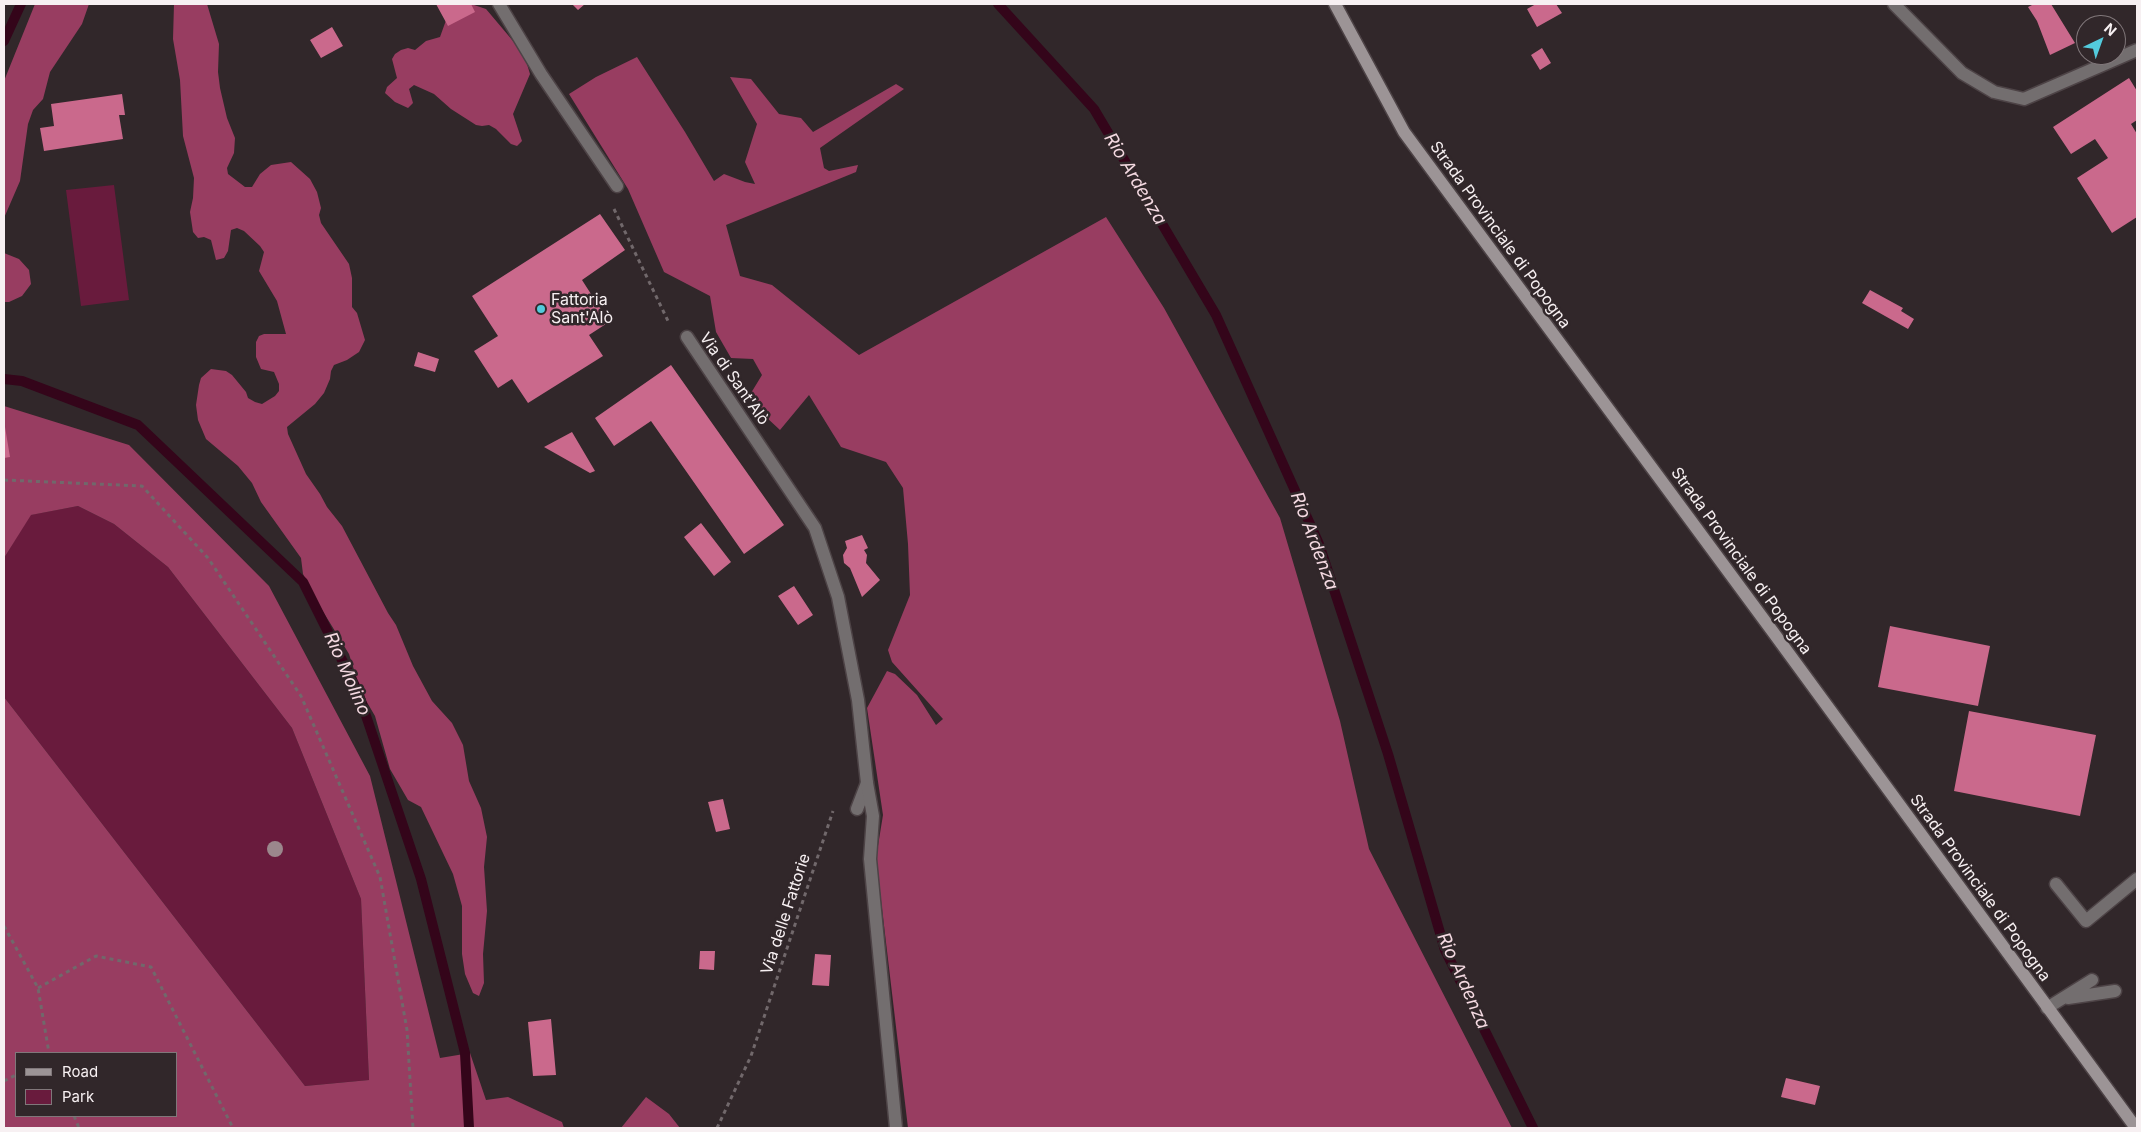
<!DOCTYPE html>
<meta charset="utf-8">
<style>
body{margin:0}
#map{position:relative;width:2141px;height:1132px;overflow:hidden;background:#31272a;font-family:Inter,sans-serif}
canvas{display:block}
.frame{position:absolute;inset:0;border:5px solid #f7f0f2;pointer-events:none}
.legend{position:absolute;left:15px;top:1052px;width:162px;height:65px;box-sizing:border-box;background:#31272a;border:1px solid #80777a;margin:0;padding:6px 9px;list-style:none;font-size:15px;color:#f7f0f2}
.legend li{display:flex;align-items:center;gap:10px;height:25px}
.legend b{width:25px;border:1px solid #80777a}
.north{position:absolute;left:2076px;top:15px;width:50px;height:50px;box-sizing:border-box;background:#31272a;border:1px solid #80777a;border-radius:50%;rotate:42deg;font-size:14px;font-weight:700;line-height:20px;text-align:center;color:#f7f0f2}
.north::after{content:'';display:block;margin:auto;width:18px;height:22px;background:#53cadc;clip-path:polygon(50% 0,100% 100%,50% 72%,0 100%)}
</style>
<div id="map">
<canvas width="2141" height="1132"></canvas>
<div class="frame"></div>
<ul class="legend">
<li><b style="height:6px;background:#9c9496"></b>Road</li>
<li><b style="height:14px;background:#691b3d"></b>Park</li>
</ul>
<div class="north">N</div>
</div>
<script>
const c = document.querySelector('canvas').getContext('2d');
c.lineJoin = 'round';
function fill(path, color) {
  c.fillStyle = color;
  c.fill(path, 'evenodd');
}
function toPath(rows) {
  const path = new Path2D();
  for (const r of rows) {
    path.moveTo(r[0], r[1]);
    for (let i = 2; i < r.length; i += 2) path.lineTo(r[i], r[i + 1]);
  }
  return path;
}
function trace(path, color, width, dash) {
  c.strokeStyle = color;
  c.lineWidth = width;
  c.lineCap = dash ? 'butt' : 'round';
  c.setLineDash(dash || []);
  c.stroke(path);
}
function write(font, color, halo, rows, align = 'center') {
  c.font = font + ' Inter,sans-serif';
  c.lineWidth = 5;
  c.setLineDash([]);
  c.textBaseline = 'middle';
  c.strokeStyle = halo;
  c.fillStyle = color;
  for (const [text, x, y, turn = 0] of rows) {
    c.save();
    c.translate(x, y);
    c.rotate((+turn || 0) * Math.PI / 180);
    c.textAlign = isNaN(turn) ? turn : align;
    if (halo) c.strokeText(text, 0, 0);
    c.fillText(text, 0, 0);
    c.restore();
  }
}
fill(toPath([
 [114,185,129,300,81,306,66,190],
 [78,506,114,524,168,567,292,728,361,899,369,1080,305,1086,4,697,4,558,30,515]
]), '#691b3d');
fill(toPath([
 [35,4,89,4,82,24,50,72,43,99,33,110,28,124,20,181,4,218,4,81],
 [174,4,207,4,219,44,218,72,220,88,227,118,235,138,234,153,227,168,228,174,245,187,252,187,260,174,271,165,291,162,310,179,317,192,321,208,319,215,321,223,349,264,352,278,352,307,357,313,365,340,359,352,347,360,334,365,331,371,330,379,324,393,315,404,287,427,288,434,306,474,320,494,327,507,342,526,388,613,396,625,413,666,432,701,452,723,463,745,469,781,481,808,487,837,484,867,487,911,483,954,484,983,479,996,473,993,465,974,462,954,462,906,453,874,421,807,408,800,390,769,375,716,361,692,349,654,319,605,303,574,301,558,261,502,252,483,238,466,206,439,198,420,196,405,199,385,201,378,211,369,226,371,232,375,246,392,248,398,255,402,262,404,275,396,279,391,279,384,274,372,261,369,256,357,256,342,259,336,264,334,286,334,277,301,259,271,264,252,260,246,244,231,237,228,231,230,228,251,224,258,216,260,211,240,204,237,198,238,193,232,190,212,193,198,194,178,183,136,180,80,173,39],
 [459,4,471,4,486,9,524,54,530,74,513,114,522,141,517,146,511,144,496,129,489,125,482,126,476,125,451,109,434,94,414,85,409,89,413,103,408,108,395,102,385,93,387,87,397,78,392,59,395,54,401,50,408,48,415,50,426,41,440,37,449,12],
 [637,57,685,132,714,181,724,174,745,182,755,184,745,162,757,124,730,77,751,79,779,114,801,118,813,132,896,84,904,89,820,148,824,168,829,171,858,165,856,172,726,225,740,276,772,285,859,355,1106,217,1164,308,1280,518,1340,721,1369,849,1512,1128,908,1128,876,858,883,815,867,708,887,671,895,674,917,695,936,725,943,719,892,662,888,650,910,595,908,544,903,488,886,462,841,447,809,395,780,430,766,417,751,393,762,375,753,359,731,358,716,332,710,296,664,272,628,189,569,94,596,77],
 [4,253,19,259,29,270,31,284,22,296,9,302,4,302],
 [4,406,129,445,269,586,370,776,440,1058,470,1053,486,1100,508,1097,562,1122,564,1128,4,1128,4,697,305,1086,369,1080,361,899,292,728,168,567,114,524,78,506,31,515,4,558],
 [16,1053,176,1053,176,1116,16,1116],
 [646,1097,669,1114,680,1128,621,1128]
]), '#983d61');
trace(toPath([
 [998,4,1094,109,1216,315,1319,544,1388,754,1445,950,1533,1128],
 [4,41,21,4],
 [4,379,22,381,138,425,303,582,358,692,421,879,465,1053,469,1128]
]), '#34051a', 10);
fill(toPath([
 [436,4,471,4,475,12,448,26],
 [572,4,585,4,578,10],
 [1536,4,1556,4,1562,13,1537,27,1527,9],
 [2034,4,2051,4,2075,43,2050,55,2037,21,2028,7],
 [332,27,343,46,321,58,310,40],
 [1542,48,1551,63,1540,70,1531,55],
 [2129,78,2137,91,2137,120,2131,124,2137,134,2137,217,2112,233,2077,178,2108,158,2095,139,2071,154,2053,127],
 [122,94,125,115,119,115,123,139,44,151,40,128,54,126,51,104],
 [600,214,625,250,582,280,609,322,589,335,603,356,528,403,512,379,498,388,474,351,498,336,472,296],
 [1870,290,1903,308,1901,311,1914,319,1908,329,1862,303],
 [418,352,439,359,435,372,414,366],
 [671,365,784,525,744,554,651,421,614,446,595,418],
 [4,427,5,427,10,457,4,458],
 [572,432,595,471,590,473,544,447],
 [701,523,731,562,714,576,684,537],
 [862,535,868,548,864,550,867,555,866,563,880,580,862,597,850,568,844,563,843,555,847,548,845,541],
 [794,586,813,615,798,625,778,596],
 [1890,626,1990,646,1978,706,1878,687],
 [1969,711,2096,735,2080,816,1954,791],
 [723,799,730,829,716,832,708,802],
 [700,951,715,951,714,970,699,969],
 [815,954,831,955,829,986,812,985],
 [551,1019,556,1075,533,1076,528,1022],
 [1786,1078,1820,1086,1815,1105,1781,1097]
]), '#ca698c');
const service = toPath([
 [857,809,867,783],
 [2056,884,2086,921,2137,879],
 [2068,998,2115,991],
 [2047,1008,2092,980]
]);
const minor = toPath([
 [499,4,541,74,617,186],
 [1894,4,1962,73,1994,92,2024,99,2137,50],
 [687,337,815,528,838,597,858,700,867,783,873,816,870,859,896,1128]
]);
const secondary = toPath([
 [1335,4,1404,132,1773,632,2136,1128]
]);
trace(service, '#4d4346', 15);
trace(minor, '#4d4346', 15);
trace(secondary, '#4d4346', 15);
trace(toPath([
 [614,209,669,323],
 [4,480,142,486,208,558,301,696,380,877,407,1030,413,1128],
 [4,926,38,988,49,1053],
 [38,988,96,956,151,967,233,1128],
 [4,1081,16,1075],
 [74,1116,79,1128],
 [717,1128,751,1056,833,811]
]), '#71686b', 3, [4, 4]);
trace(service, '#736e6f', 12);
trace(minor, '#736e6f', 12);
trace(secondary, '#9c9496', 12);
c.fillStyle = '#9b878c';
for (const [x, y] of [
 [275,849]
]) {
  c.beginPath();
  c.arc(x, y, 8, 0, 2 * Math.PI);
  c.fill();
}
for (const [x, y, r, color] of [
 [541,309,5,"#53cadc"]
]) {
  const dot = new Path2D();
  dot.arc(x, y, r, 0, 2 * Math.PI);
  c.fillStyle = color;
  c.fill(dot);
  trace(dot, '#31272a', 2);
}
write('16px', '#f7f0f2', '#31272a', [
 ["Strada Provinciale di Popogna",1500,235,54],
 ["Via di Sant'Alò",734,379,55],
 ["Strada Provinciale di Popogna",1741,561,54],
 ["Strada Provinciale di Popogna",1980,888,54],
 ["Via delle Fattorie",786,914,-72]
]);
write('16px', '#f7f0f2', '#31272a', [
 ["Fattoria",551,300],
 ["Sant'Alò",551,318]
], 'left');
write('italic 18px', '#f5dae2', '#31272a', [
 ["Rio Ardenza",1135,179,59],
 ["Rio Ardenza",1314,541,69],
 ["Rio Molino",347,674,66],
 ["Rio Ardenza",1463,981,66]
]);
</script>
